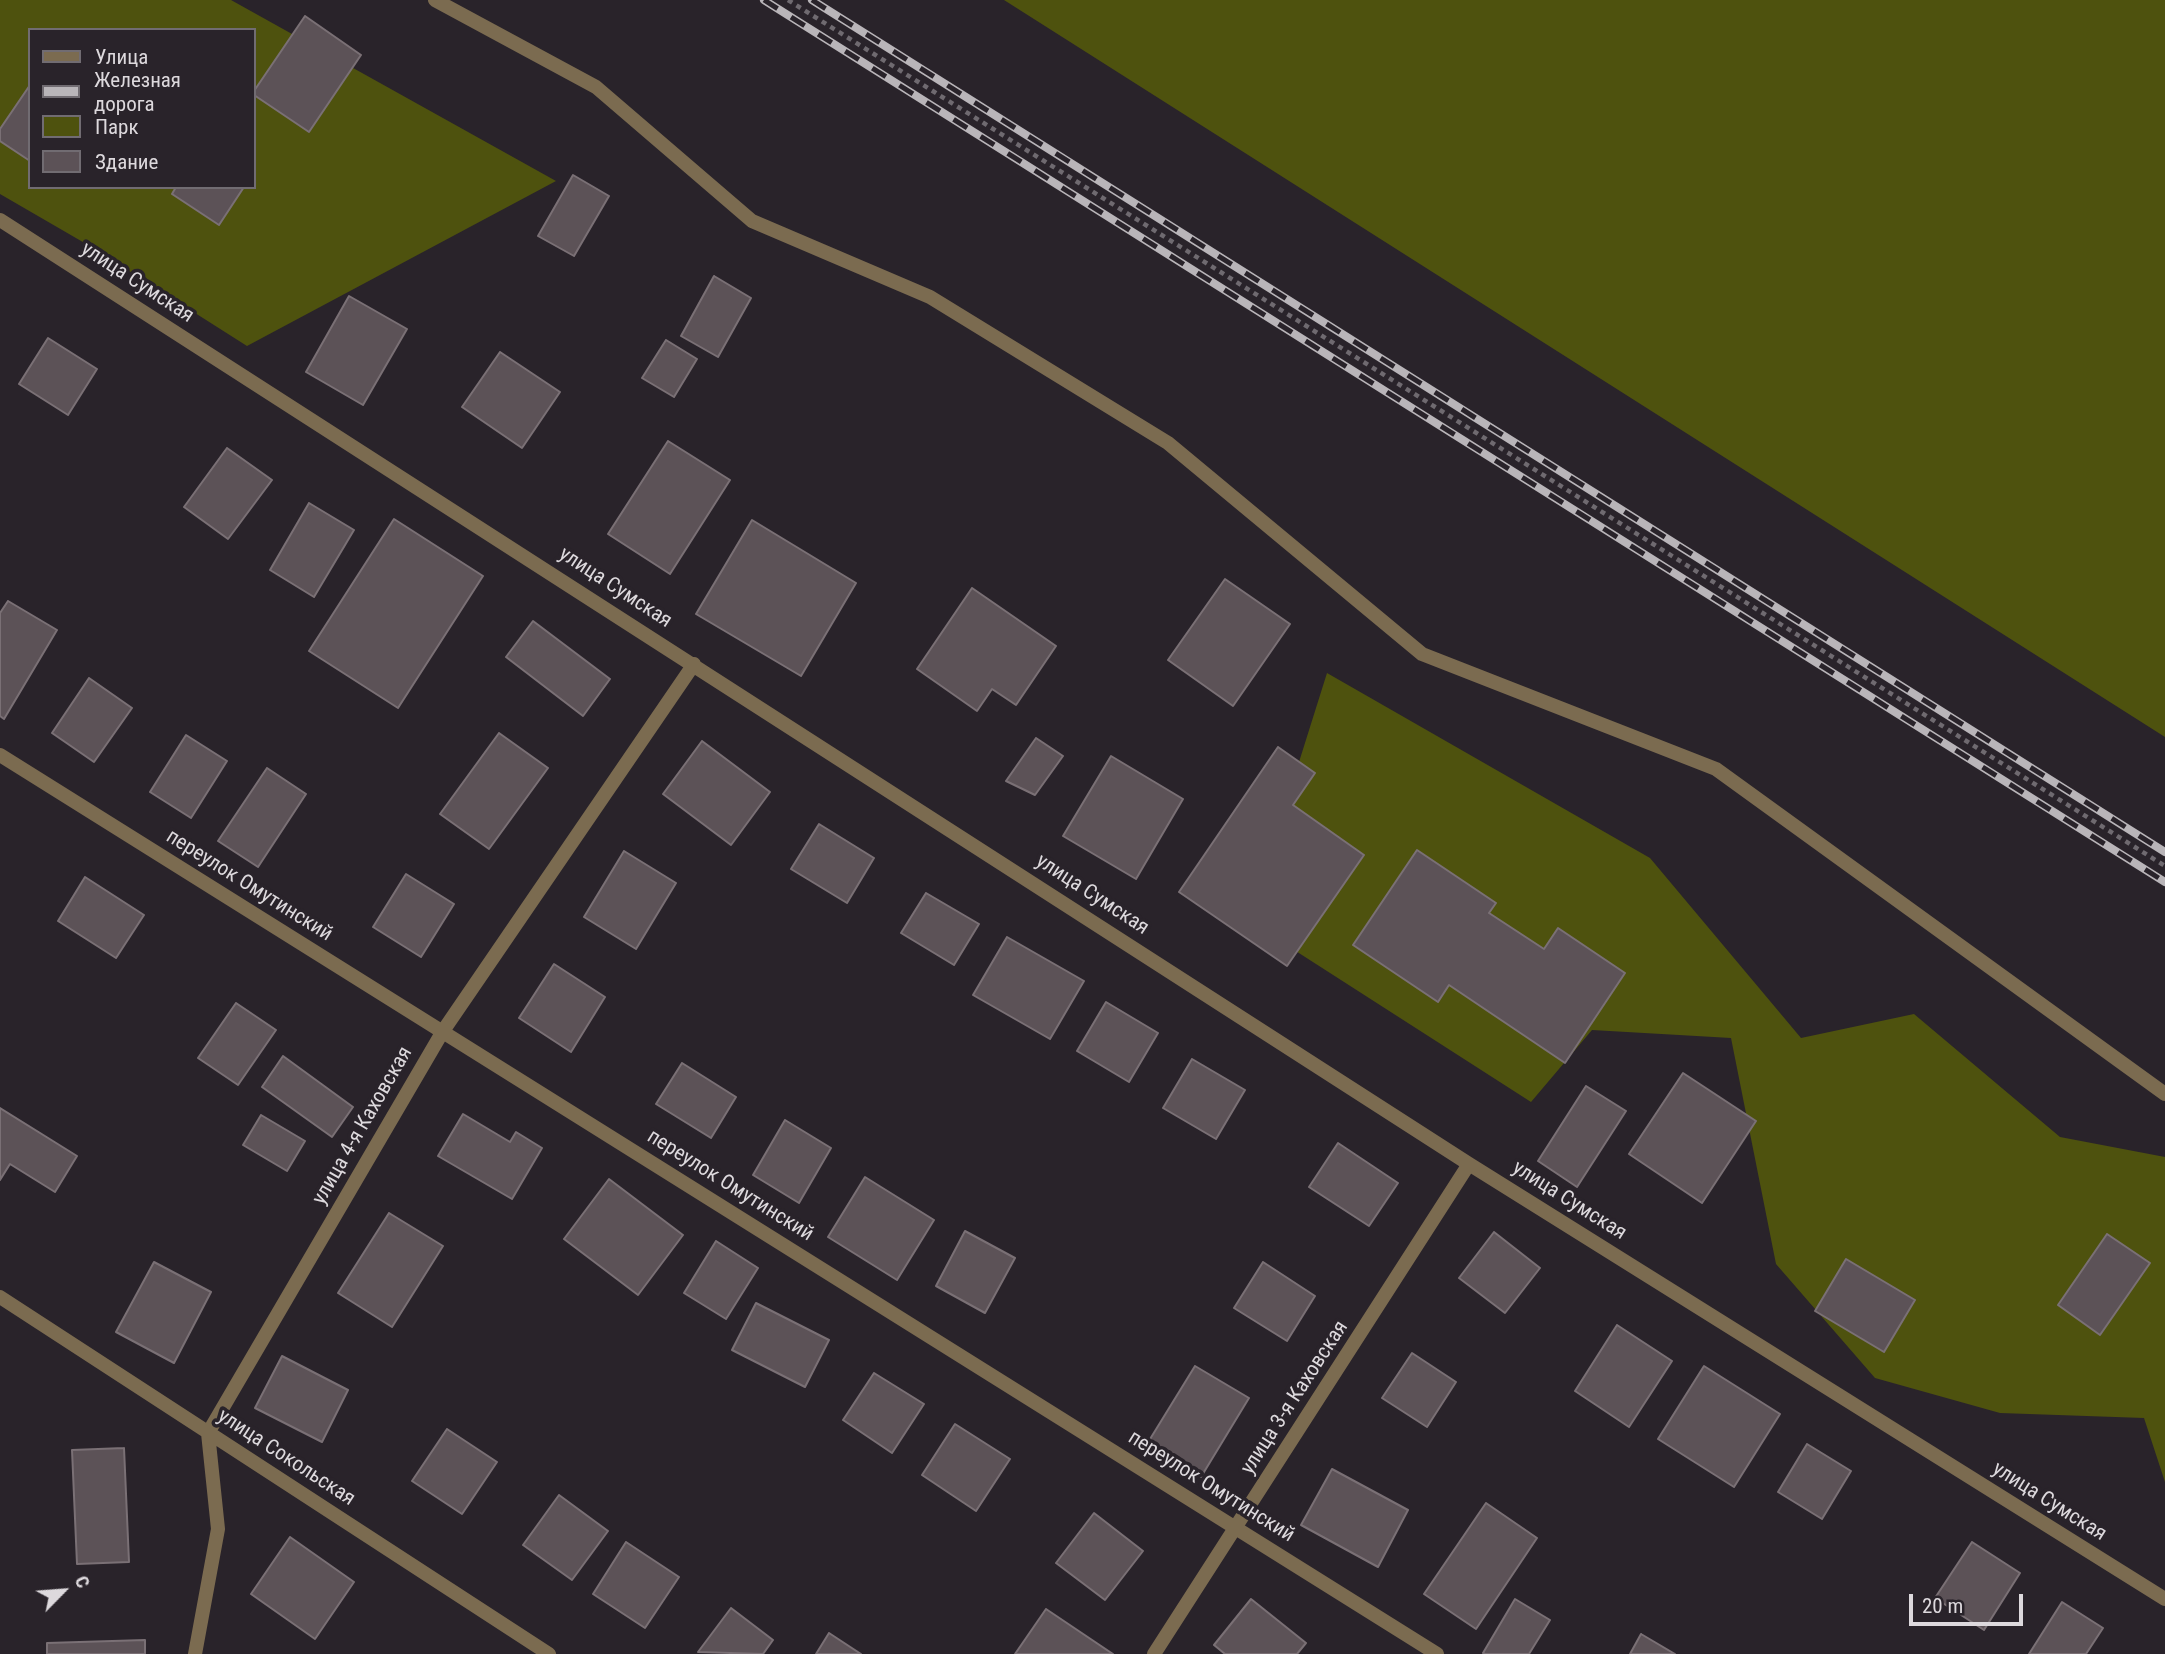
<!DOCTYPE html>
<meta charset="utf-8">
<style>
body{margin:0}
#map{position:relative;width:2165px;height:1654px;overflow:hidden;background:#29232a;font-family:"Roboto Condensed",sans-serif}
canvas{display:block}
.legend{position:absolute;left:28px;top:28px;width:228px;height:161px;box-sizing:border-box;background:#29232a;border:2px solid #716c72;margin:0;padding:9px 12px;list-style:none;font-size:21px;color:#ddd9dd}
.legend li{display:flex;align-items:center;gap:14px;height:35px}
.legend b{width:35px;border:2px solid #716c72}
.north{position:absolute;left:28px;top:1556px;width:70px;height:70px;-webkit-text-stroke:5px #29232a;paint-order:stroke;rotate:65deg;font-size:19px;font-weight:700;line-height:28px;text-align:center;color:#ddd9dd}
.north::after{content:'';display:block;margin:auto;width:24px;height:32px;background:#ddd9dd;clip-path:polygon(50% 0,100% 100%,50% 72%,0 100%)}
.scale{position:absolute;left:1909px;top:1594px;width:114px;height:32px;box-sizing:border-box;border:4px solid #ddd9dd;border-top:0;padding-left:9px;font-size:21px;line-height:24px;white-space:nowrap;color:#ddd9dd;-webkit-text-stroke:5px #29232a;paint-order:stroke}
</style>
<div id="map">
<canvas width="2165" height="1654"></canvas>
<ul class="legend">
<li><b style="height:9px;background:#7b6b50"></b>Улица</li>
<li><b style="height:9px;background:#b9b5b9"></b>Железная дорога</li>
<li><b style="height:19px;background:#4e520e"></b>Парк</li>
<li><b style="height:19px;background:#5c5257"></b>Здание</li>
</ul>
<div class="north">С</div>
<div class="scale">20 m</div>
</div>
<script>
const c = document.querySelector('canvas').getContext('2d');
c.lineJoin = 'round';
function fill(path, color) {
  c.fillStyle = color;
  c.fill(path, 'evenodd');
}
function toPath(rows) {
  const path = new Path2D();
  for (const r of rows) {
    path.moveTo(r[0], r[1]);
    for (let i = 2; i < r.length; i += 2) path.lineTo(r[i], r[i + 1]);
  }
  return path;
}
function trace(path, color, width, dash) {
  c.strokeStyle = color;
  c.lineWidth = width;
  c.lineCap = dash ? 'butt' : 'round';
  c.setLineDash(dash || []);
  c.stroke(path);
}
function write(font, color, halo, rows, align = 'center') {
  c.font = font + ' "Roboto Condensed",sans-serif';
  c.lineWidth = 7;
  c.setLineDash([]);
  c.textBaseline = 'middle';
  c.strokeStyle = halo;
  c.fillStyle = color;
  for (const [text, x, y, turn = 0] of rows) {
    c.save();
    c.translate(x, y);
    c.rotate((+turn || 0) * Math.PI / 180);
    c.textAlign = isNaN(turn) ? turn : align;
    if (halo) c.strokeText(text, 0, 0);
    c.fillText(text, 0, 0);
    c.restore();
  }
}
fill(toPath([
 [0,0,231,0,556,181,247,346,88,245,0,194],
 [30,30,254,30,254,187,30,187],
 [1004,0,2165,0,2165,737],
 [1327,673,1650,858,1801,1038,1914,1014,2060,1137,2165,1157,2165,1482,2144,1418,2000,1413,1875,1378,1776,1264,1731,1038,1592,1030,1531,1102,1249,921]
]), '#4e520e');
const building = toPath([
 [305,16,361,55,309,132,254,95,254,91,305,16],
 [30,85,30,161,0,141,0,129,30,85],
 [573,175,609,196,574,256,538,236,573,175],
 [176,187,244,187,219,225,172,194,176,187],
 [714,276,751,298,718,357,681,336,714,276],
 [349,296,407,329,363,405,306,372,349,296],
 [48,338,97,369,68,415,19,384,48,338],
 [666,340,697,359,674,397,642,378,666,340],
 [500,352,560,392,522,448,462,407,500,352],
 [668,441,730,480,670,574,608,534,668,441],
 [227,448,272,480,228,539,184,507,227,448],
 [309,503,354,530,314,597,270,570,309,503],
 [394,519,483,576,398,708,309,651,394,519],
 [752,520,856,583,801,676,696,614,752,520],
 [1225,579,1290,624,1233,706,1168,660,1225,579],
 [972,588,1056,646,1016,705,992,689,977,711,917,669,972,588],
 [8,601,57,630,4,719,0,716,0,613,8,601],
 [533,621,610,679,583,716,506,657,533,621],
 [89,678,132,708,94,762,52,733,89,678],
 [499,733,548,768,489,849,440,814,499,733],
 [186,735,227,761,191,818,150,792,186,735],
 [1036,738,1063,756,1035,795,1006,781,1036,738],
 [702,741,770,792,731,845,663,794,702,741],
 [1278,747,1315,773,1293,805,1364,855,1287,966,1179,892,1278,747],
 [1111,756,1183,799,1136,879,1063,836,1111,756],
 [267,768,306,794,258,867,218,841,267,768],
 [819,824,874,858,847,903,791,869,819,824],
 [1417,850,1496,903,1489,913,1544,949,1558,928,1625,973,1565,1063,1449,985,1438,1002,1353,945,1417,850],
 [624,851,676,883,636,949,584,917,624,851],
 [406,874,454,904,421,957,373,927,406,874],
 [85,877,144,915,116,958,58,921,85,877],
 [926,893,979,924,954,965,901,933,926,893],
 [1007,937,1084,981,1050,1039,973,995,1007,937],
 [554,964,605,997,571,1052,519,1018,554,964],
 [1106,1002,1158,1033,1129,1082,1077,1051,1106,1002],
 [236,1003,276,1030,238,1085,198,1058,236,1003],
 [283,1056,353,1107,332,1137,262,1087,283,1056],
 [1192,1059,1245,1090,1216,1139,1163,1108,1192,1059],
 [682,1063,736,1097,711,1138,656,1104,682,1063],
 [1683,1073,1756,1121,1702,1203,1629,1154,1683,1073],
 [1586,1086,1626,1111,1577,1187,1538,1161,1586,1086],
 [0,1108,77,1156,55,1192,10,1164,0,1180,0,1108],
 [463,1114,510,1142,516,1132,542,1148,512,1199,438,1156,463,1114],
 [261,1115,305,1141,287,1171,243,1145,261,1115],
 [785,1120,831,1148,799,1203,753,1175,785,1120],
 [1338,1143,1398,1183,1369,1226,1309,1187,1338,1143],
 [865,1177,934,1220,897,1280,828,1237,865,1177],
 [609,1179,683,1235,638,1295,564,1239,609,1179],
 [389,1213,443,1246,392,1327,338,1293,389,1213],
 [965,1231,1015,1258,985,1313,936,1286,965,1231],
 [1494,1232,1540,1268,1505,1313,1459,1278,1494,1232],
 [2107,1234,2150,1263,2100,1335,2058,1305,2107,1234],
 [716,1241,758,1268,726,1319,684,1293,716,1241],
 [1846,1259,1915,1300,1884,1352,1815,1311,1846,1259],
 [154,1262,211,1292,174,1363,116,1332,154,1262],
 [1263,1262,1315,1296,1287,1341,1234,1308,1263,1262],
 [756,1303,829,1340,805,1387,732,1350,756,1303],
 [1617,1325,1672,1361,1629,1427,1575,1391,1617,1325],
 [1412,1353,1456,1382,1427,1427,1382,1398,1412,1353],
 [282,1356,348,1390,322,1442,255,1408,282,1356],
 [1195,1366,1249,1398,1201,1477,1147,1444,1195,1366],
 [1704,1366,1780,1414,1734,1487,1658,1439,1704,1366],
 [874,1373,924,1404,892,1453,843,1420,874,1373],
 [955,1424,1010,1459,976,1511,922,1475,955,1424],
 [447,1429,497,1462,462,1514,412,1481,447,1429],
 [1807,1444,1851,1471,1822,1519,1778,1492,1807,1444],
 [124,1448,129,1562,77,1564,72,1450,124,1448],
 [1332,1469,1408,1510,1378,1567,1301,1525,1332,1469],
 [559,1495,608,1531,572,1580,523,1545,559,1495],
 [1486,1503,1537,1538,1476,1629,1424,1594,1486,1503],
 [1094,1513,1143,1551,1105,1600,1056,1563,1094,1513],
 [290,1537,354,1582,315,1639,251,1594,290,1537],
 [626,1542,679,1577,645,1628,593,1594,626,1542],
 [1972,1542,2020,1573,1984,1630,1935,1598,1972,1542],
 [1251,1599,1306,1643,1297,1654,1225,1654,1214,1645,1251,1599],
 [1515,1599,1550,1620,1529,1654,1485,1654,1483,1653,1515,1599],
 [2062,1602,2103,1628,2086,1654,2029,1654,2062,1602],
 [731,1608,773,1640,763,1654,698,1652,731,1608],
 [1046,1609,1113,1654,1015,1654,1046,1609],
 [829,1633,861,1654,816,1654,829,1633],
 [1641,1634,1675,1654,1630,1654,1641,1634],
 [145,1640,145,1654,47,1654,47,1643,145,1640]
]);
fill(building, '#5c5257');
trace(building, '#7a7075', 2);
trace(toPath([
 [788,0,2165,866]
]), '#6f6a70', 4.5, [5, 5]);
trace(toPath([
 [435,0,596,87,752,221,930,297,1168,443,1422,654,1716,769,2165,1094]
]), '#7b6b50', 14);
trace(toPath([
 [0,220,1469,1164,2165,1599],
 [0,755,1437,1654],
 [0,1297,549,1654],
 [195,1654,218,1529,208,1433,443,1031,694,664],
 [1154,1654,1469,1164]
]), '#7b6b50', 14);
const rail = toPath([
 [764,0,2165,882],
 [812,0,2165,852]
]);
trace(rail, '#b9b5b9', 8);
trace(rail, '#29232a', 5, [16]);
write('21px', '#ddd9dd', '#29232a', [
 ["улица Сумская",137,283,33],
 ["улица Сумская",615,588,33],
 ["переулок Омутинский",249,886,32],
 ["улица Сумская",1092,895,33],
 ["улица 4-я Каховская",363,1126,-60],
 ["переулок Омутинский",730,1186,32],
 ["улица Сумская",1569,1201,32],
 ["улица 3-я Каховская",1295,1398,-57],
 ["улица Сокольская",286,1458,33],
 ["переулок Омутинский",1211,1487,32],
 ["улица Сумская",2049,1502,32]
]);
</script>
